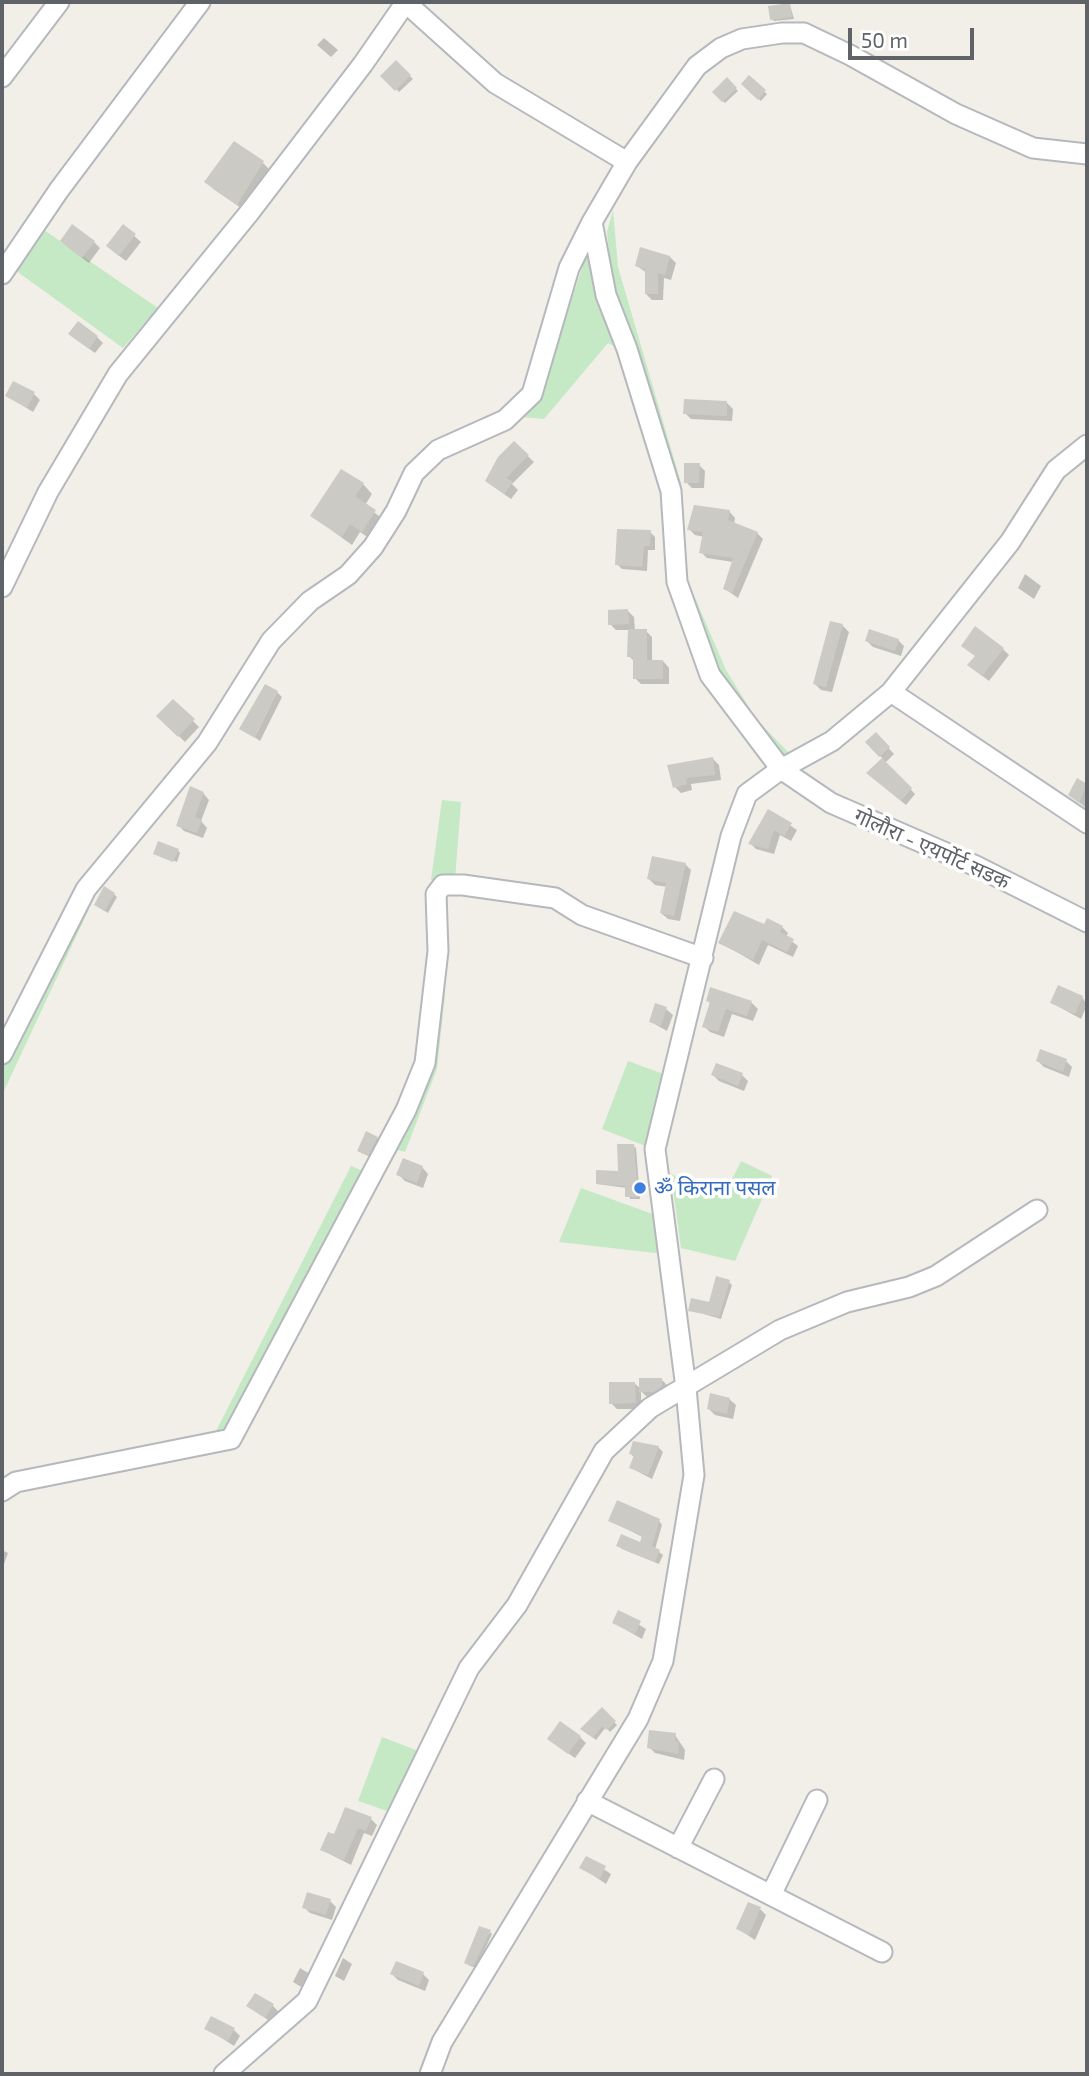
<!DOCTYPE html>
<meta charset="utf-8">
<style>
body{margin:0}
#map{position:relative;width:1089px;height:2076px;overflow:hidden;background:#f1efe8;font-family:"Exo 2",sans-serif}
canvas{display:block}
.frame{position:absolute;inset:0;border:4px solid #5f6368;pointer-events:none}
.scale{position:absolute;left:848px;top:28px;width:126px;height:32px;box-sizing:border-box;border:4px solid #5f6368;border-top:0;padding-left:9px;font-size:21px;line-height:24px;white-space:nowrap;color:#5f6368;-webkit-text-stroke:5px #fff;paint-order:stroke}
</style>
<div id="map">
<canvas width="1089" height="2076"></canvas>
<div class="frame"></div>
<div class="scale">50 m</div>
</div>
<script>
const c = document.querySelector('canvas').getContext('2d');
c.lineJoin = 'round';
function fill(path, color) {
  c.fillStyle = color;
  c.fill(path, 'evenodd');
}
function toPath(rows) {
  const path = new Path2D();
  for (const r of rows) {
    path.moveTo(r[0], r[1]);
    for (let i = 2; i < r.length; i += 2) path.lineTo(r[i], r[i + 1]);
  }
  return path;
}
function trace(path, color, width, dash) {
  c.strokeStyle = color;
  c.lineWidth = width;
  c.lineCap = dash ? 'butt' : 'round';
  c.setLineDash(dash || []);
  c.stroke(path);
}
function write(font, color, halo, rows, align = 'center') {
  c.font = font + ' "Exo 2","Noto Sans Devanagari",sans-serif';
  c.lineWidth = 7;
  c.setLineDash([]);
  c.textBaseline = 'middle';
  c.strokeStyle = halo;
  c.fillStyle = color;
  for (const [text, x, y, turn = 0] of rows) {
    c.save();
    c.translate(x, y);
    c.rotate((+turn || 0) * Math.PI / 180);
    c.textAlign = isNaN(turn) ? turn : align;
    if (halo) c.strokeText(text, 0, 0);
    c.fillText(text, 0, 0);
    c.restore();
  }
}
fill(toPath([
 [613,210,618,267,681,483,687,579,726,670,756,719,793,757,785,759,749,720,719,671,684,581,611,273,607,232],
 [44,230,158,308,123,348,15,270],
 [588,250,621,350,608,343,544,419,523,417,548,371],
 [442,800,461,802,455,880,431,880],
 [447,889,464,891,448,895,445,995,437,1069,405,1152,398,1150,309,1308,410,1113],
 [85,907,89,909,2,1095,2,1070],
 [628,1061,666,1075,648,1147,602,1129],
 [741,1161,772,1176,735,1261,681,1248,671,1174,724,1196],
 [351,1166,363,1171,232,1426,214,1435],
 [581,1188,658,1216,664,1254,559,1242],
 [382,1737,421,1752,390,1812,358,1801]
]), '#c5e8c5');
fill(toPath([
 [790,5,794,19,774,21,772,19],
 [324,38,338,50,331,57,317,45],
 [396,63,413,79,399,92,383,76],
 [750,78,767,94,761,101,743,84],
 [727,80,738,91,725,103,714,92],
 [263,163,269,169,244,210,212,188],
 [123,226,141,242,126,261,114,252],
 [94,242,100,248,89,263,68,247],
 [670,257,676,263,671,280,664,278,663,300,652,300,646,294,647,273,637,266],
 [97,337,103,343,95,353,77,340],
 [34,394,40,400,33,412,7,396],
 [727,403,733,409,732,421,691,419,685,413],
 [514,443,534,462,512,484,518,490,511,499,494,487],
 [699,465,705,471,704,488,692,488,686,482],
 [363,484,372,494,365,505,385,521,372,540,360,532,352,545,312,516],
 [729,511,735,518,734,524,757,533,763,539,738,598,725,589,733,562,707,558,701,552,704,537,695,535,689,529],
 [650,532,655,537,655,550,648,550,647,571,622,569,617,564],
 [1025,574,1041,586,1034,599,1018,588],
 [628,611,634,617,635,631,646,631,652,637,652,661,663,661,669,668,669,684,641,684,635,678,635,662,629,656,629,630,616,630,610,624],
 [832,623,843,626,849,632,832,692,821,690,815,684],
 [898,640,904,646,901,656,873,647,867,641],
 [1003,649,1009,655,989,681,976,671,976,657],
 [277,692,282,697,260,741,241,728],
 [173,701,199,727,185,742,158,716],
 [876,734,894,754,885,763,915,794,906,805,868,773,883,759,867,742],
 [713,759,719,765,721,780,691,784,692,790,681,793,675,787,669,766],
 [1078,781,1087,786,1085,807,1070,795],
 [203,793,209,800,201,821,207,828,203,838,184,831,178,825],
 [769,811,797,830,791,841,780,835,774,854,756,849,750,843],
 [178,850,180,853,177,862,156,853],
 [685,864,691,870,680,921,668,919,661,913,667,887,655,885,649,879],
 [114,894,117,897,108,913,98,907],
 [765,927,782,927,788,933,786,937,798,946,793,957,768,945,759,965,721,943],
 [711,989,752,1003,758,1009,753,1021,732,1014,724,1037,710,1032,704,1026,711,1004,708,1001],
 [1082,997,1087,1005,1081,1019,1052,1003],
 [666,1009,673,1015,667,1031,651,1022],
 [1038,1061,1066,1061,1072,1067,1069,1077,1044,1067],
 [713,1075,742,1075,748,1081,744,1091,719,1081],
 [377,1138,379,1140,371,1157,362,1153],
 [633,1146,636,1148,640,1199,630,1199,627,1188,597,1184,620,1173],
 [422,1167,428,1174,423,1188,405,1181,399,1175],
 [729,1282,732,1285,721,1319,690,1310,711,1304],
 [661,1379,668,1386,668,1392,660,1397,647,1397,641,1391,641,1409,617,1409,611,1403,634,1383,641,1389],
 [729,1399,736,1405,733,1419,715,1415,709,1409],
 [658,1447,663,1452,652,1479,631,1468,635,1458,631,1454],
 [610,1520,659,1521,662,1525,655,1549,663,1555,659,1564,622,1549,618,1545,641,1544,644,1538],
 [2,1550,8,1553,3,1567,2,1567],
 [619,1612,646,1629,642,1639,614,1623],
 [602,1710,617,1725,610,1732,606,1727,596,1740,585,1731],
 [675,1735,685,1750,684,1760,655,1753,649,1747],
 [580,1737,586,1743,575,1758,556,1745],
 [371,1819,377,1825,372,1836,364,1833,351,1865,322,1850,335,1837],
 [587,1858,611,1874,606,1884,582,1868],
 [330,1901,336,1907,332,1920,310,1913,304,1907],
 [760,1909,766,1915,755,1940,738,1929],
 [490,1932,492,1934,476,1968,468,1965],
 [343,1958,352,1964,344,1981,335,1976],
 [300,1968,310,1974,303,1988,293,1982],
 [392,1974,423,1974,429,1980,425,1991,398,1980],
 [249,2006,273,2006,279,2012,272,2023],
 [206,2028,234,2030,240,2036,234,2046]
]), '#0003');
fill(toPath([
 [790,3,792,17,770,20,768,6],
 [396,60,411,75,395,91,380,76],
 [749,75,766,90,758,100,741,84],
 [727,77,737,88,722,102,712,92],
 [234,141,264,161,237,205,204,182],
 [72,224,95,241,82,258,60,241],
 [123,224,136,234,119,256,106,246],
 [640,247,670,256,665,275,658,273,658,294,645,294,645,269,635,266],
 [78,321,98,336,89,349,68,334],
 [13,381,35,392,27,408,5,396],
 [684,399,727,401,727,416,683,414],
 [514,441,529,455,506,478,513,482,504,494,485,481,498,457],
 [684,463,700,463,699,483,684,483],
 [341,469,364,483,355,496,376,510,362,532,350,524,342,537,310,516],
 [694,505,730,510,728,520,758,532,732,593,723,589,733,558,699,553,703,532,687,530],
 [617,529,651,530,650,546,644,546,642,567,615,565],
 [628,609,629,624,608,625,608,610],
 [830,621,843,624,826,687,813,684],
 [975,626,1004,648,982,676,967,665,975,656,961,646],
 [628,629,647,629,647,660,663,660,663,679,633,679,633,657,627,657],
 [869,629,899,639,895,651,865,641],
 [265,684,278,691,255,738,239,729],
 [173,699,195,719,178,737,156,716],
 [876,732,890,747,879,757,865,742],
 [713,757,715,775,686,778,687,784,673,788,667,765],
 [882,758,912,788,901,801,866,773],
 [1077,778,1087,784,1079,803,1068,795],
 [190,786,204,792,195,817,202,820,197,833,176,826],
 [768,809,792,823,784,836,774,830,768,849,748,844],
 [158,841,179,849,173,862,153,854],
 [652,856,686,863,674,916,660,913,666,883,647,879],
 [104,886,115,893,105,911,94,905],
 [734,911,764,924,767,918,783,926,780,932,794,939,787,952,762,940,753,960,718,943],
 [1058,985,1083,996,1075,1014,1050,1003],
 [710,987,752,1001,747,1016,726,1009,718,1032,702,1027,710,1002,706,1001],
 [655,1003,667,1007,661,1026,649,1022],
 [1040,1049,1067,1059,1063,1072,1036,1061],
 [716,1063,743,1073,738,1086,711,1075],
 [366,1131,378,1137,368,1156,357,1151],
 [617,1144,634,1144,638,1197,625,1197,625,1186,596,1184,596,1170,618,1171],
 [403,1158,423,1166,417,1183,396,1175],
 [716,1276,730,1280,719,1317,688,1311,691,1298,709,1302],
 [639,1378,662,1378,662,1386,654,1392,639,1392],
 [609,1382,635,1382,636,1403,609,1404],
 [710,1393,730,1398,727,1414,707,1409],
 [633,1441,659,1446,648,1475,629,1468,634,1455,629,1454],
 [617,1500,660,1519,652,1546,660,1550,655,1562,616,1546,621,1534,640,1542,642,1536,608,1521],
 [618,1610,641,1621,635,1634,612,1623],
 [602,1707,616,1721,607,1730,602,1726,593,1738,580,1729],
 [560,1721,581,1736,568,1754,547,1739],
 [649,1730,676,1733,675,1741,679,1742,678,1754,647,1748],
 [345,1807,372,1817,366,1831,358,1828,344,1860,320,1850,328,1832,334,1834],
 [586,1856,606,1866,600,1879,579,1868],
 [307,1892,331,1899,326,1915,302,1908],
 [748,1902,761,1907,749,1935,736,1929],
 [479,1926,491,1930,473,1967,464,1963],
 [396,1961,424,1972,419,1986,390,1974],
 [255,1993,274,2004,265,2018,246,2006],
 [211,2016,235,2028,228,2041,204,2029]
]), '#cccac5');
const minor = toPath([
 [405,2,495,83,627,162,697,66,721,48,742,39,782,33,804,33,850,55,956,114,1033,148,1087,154],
 [2,77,59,2],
 [592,222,606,295,627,349,671,491,677,582,710,675,781,769,831,803,976,866,1087,922],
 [2,274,59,190,200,2],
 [2,587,48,492,118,374,249,213,363,64,406,2],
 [891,692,1087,823],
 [2,1054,86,889,207,743,271,641,310,601,348,575,373,547,396,511,414,473,438,450,505,420,532,394,569,268,592,222,627,162],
 [2,1491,16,1482,231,1439,406,1110,425,1063,438,951,436,894,443,885,463,885,555,898,582,915,703,958],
 [587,1801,882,1952],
 [678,1848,714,1779],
 [771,1895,817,1800],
 [224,2074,307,2001,469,1668,517,1605,604,1451,650,1408,780,1330,847,1302,909,1287,936,1276,1037,1210],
 [430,2074,442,2042,638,1719,663,1661,694,1475,686,1388,655,1149,731,836,747,794,781,769,832,741,891,692,1010,542,1056,470,1087,445]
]);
trace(minor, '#b5b8bc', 23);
trace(minor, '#fff', 19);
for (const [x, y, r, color] of [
 [640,1188,7,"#3f7fe0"]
]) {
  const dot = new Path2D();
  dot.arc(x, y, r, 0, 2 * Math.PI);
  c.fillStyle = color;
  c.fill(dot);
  trace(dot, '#fff', 2.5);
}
write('21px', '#5f6368', '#fff', [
 ["गोलौरा - एयर्पोर्ट सडक",932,849,24]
]);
write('21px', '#366cbe', '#fff', [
 ["ॐ किराना पसल",654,1188]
], 'left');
</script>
